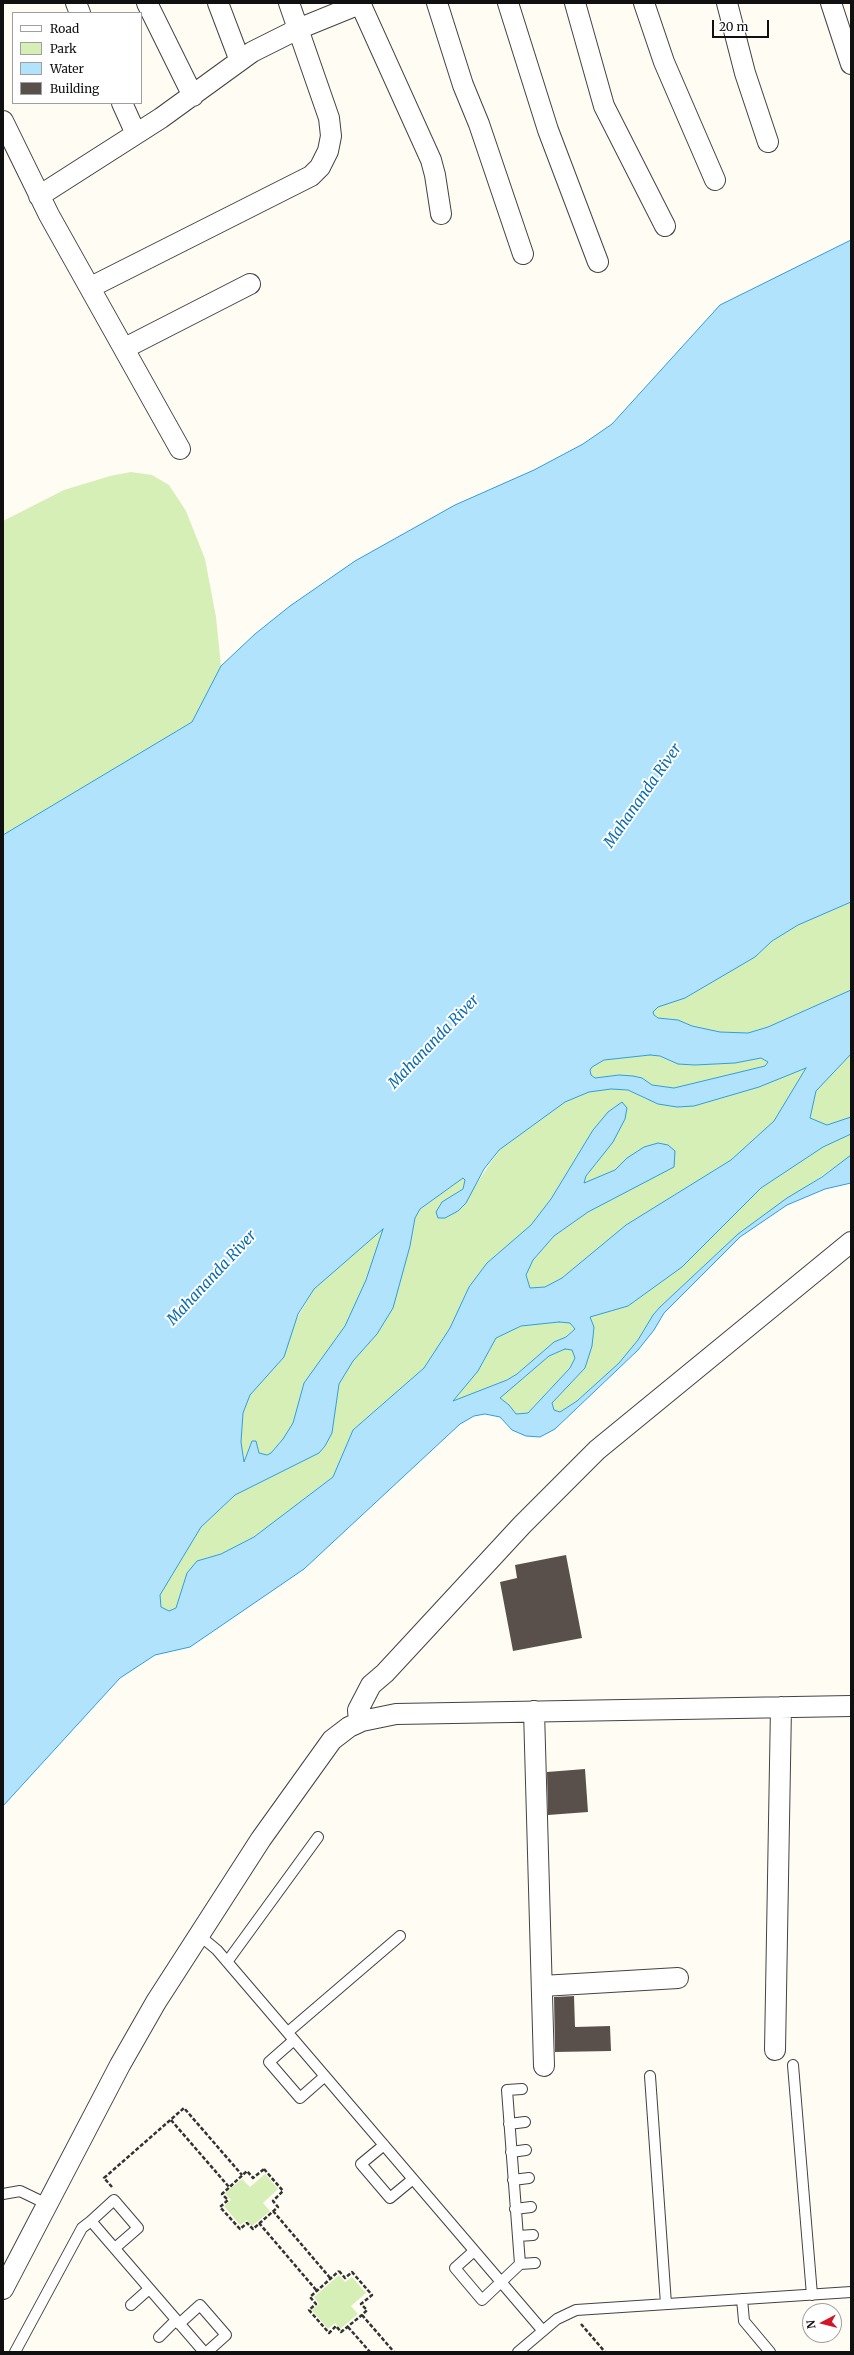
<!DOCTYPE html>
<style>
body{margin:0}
#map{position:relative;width:854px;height:2355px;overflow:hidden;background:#fffcf3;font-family:Merriweather,serif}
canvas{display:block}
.frame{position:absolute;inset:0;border:4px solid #101010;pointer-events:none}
.legend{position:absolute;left:12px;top:12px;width:130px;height:92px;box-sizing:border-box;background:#fff;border:1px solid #9f9f9f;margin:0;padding:5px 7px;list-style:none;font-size:12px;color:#101010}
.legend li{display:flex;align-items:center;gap:8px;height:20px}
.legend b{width:20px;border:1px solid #9f9f9f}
.north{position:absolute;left:802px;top:2303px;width:40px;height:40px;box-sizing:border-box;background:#fff;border:1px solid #9f9f9f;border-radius:50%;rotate:263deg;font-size:11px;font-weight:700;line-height:16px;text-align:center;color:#101010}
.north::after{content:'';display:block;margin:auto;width:14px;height:18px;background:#d21625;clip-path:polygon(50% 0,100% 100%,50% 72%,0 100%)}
.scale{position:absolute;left:712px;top:20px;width:57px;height:18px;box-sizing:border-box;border:2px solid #101010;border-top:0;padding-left:5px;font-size:12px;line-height:14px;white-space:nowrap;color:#101010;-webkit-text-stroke:3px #fff;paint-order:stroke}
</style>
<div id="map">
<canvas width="854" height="2355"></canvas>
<div class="frame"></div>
<ul class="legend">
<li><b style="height:5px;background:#fff"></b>Road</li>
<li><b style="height:11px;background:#d6efb7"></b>Park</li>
<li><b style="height:11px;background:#b1e3fd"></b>Water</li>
<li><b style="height:11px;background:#5a504b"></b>Building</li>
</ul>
<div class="north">N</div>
<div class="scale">20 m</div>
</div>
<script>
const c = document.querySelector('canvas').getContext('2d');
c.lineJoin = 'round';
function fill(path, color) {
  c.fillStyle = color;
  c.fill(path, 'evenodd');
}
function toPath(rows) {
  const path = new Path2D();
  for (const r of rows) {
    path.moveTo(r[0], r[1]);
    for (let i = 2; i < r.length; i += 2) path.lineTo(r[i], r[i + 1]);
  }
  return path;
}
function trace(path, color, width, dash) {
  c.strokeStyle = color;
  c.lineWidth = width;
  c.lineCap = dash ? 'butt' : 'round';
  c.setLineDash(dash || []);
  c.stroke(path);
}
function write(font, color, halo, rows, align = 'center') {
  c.font = font + ' Merriweather,serif';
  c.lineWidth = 4;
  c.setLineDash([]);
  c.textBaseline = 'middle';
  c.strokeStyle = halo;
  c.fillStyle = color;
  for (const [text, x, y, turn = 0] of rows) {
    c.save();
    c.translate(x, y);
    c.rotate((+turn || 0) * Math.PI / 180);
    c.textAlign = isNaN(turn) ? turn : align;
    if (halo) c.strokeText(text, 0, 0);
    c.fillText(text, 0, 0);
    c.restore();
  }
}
fill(toPath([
 [131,472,152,475,169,485,186,511,205,559,216,617,221,666,192,722,3,835,3,521,64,490,110,476],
 [851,902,851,990,768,1027,748,1033,720,1032,692,1026,678,1020,658,1018,654,1015,653,1012,658,1007,685,998,755,957,772,941,798,925],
 [851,1054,851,1117,827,1125,817,1122,810,1118,815,1091],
 [650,1055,660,1056,678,1064,695,1065,735,1063,761,1058,768,1062,765,1066,674,1088,652,1085,642,1078,633,1076,619,1075,595,1078,591,1075,590,1070,592,1067,604,1060],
 [807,1067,774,1121,731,1160,626,1225,562,1278,545,1287,530,1288,526,1275,533,1260,554,1236,588,1212,644,1182,627,1158,615,1170,584,1184,586,1176,597,1163,593,1130,551,1199,531,1225,487,1263,469,1287,450,1328,424,1368,353,1430,333,1477,254,1537,221,1554,197,1561,176,1608,169,1611,160,1607,160,1595,201,1527,235,1495,319,1453,325,1446,332,1433,339,1384,353,1361,377,1334,393,1308,410,1246,415,1218,420,1209,463,1178,465,1180,463,1189,443,1202,436,1212,475,1186,499,1150,565,1102,589,1092,611,1089,628,1090,644,1098,677,1107,694,1106,759,1087],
 [851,1134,851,1155,848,1158,738,1234,660,1307,653,1315,638,1340,619,1363,577,1401,560,1412,554,1410,552,1403,585,1368,592,1346,594,1327,590,1317,628,1306,682,1267,761,1188,823,1147],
 [384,1228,366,1280,345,1326,304,1383,293,1423,283,1439,271,1453,266,1455,259,1453,256,1441,252,1441,244,1463,241,1442,243,1413,250,1395,284,1357,292,1327,314,1289],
 [559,1322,570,1323,575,1329,566,1337,554,1342,517,1374,507,1380,453,1401,478,1371,496,1338,521,1326],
 [565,1349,572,1350,575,1358,570,1368,528,1413,516,1414,509,1405,500,1398,549,1356],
 [265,2174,278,2189,263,2203,270,2211,252,2226,247,2220,240,2225,224,2206,231,2200,225,2193,242,2179,250,2187],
 [339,2275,345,2282,352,2277,366,2293,351,2306,358,2314,340,2329,335,2323,328,2329,312,2310,319,2304,314,2297]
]), '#d6efb7');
const water = toPath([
 [851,240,851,902,798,925,772,941,755,957,685,998,658,1007,653,1012,654,1015,658,1018,678,1020,692,1026,720,1032,748,1033,768,1027,851,990,851,1054,816,1091,810,1118,827,1125,851,1117,851,1134,823,1147,761,1188,682,1267,628,1306,590,1317,594,1327,592,1346,585,1368,552,1403,554,1410,560,1412,577,1401,619,1363,638,1340,653,1315,660,1307,738,1234,787,1198,822,1177,851,1155,851,1183,825,1189,787,1205,740,1237,664,1313,654,1330,638,1350,555,1429,540,1437,526,1436,512,1430,500,1417,485,1414,474,1416,460,1424,304,1569,190,1647,155,1655,120,1678,3,1806,3,835,192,722,221,666,255,634,290,606,355,561,455,505,534,470,583,444,612,424,720,305,851,240],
 [650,1055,660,1056,678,1064,695,1065,735,1063,761,1058,768,1062,765,1066,674,1088,652,1085,642,1078,633,1076,619,1075,595,1078,591,1075,590,1070,592,1067,604,1060,650,1055],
 [806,1068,774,1121,731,1160,626,1225,562,1278,545,1287,530,1288,526,1275,533,1260,554,1236,588,1212,674,1167,675,1151,668,1145,658,1143,644,1147,627,1158,615,1170,584,1183,586,1176,613,1142,625,1119,627,1108,622,1102,608,1112,593,1130,551,1199,531,1225,487,1263,469,1287,450,1328,424,1368,353,1430,333,1477,254,1537,221,1554,197,1561,187,1573,176,1608,169,1611,161,1607,160,1595,201,1527,235,1495,319,1453,325,1446,332,1433,339,1384,353,1361,377,1334,393,1308,410,1246,415,1218,420,1209,463,1178,465,1180,463,1189,442,1202,436,1212,438,1218,445,1218,458,1211,466,1203,484,1169,499,1150,565,1102,589,1092,611,1089,628,1090,658,1104,677,1107,694,1106,759,1087,806,1068],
 [383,1229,366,1280,345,1326,304,1383,293,1423,283,1439,271,1453,267,1455,259,1453,256,1441,252,1441,244,1462,241,1442,243,1413,250,1395,284,1357,298,1314,314,1289,383,1229],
 [559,1322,570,1323,575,1329,566,1337,554,1342,517,1374,507,1380,453,1401,478,1371,496,1338,521,1326,559,1322],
 [565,1349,572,1350,575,1358,570,1368,528,1413,516,1414,509,1405,500,1398,549,1356,565,1349]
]);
fill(water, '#b1e3fd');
trace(water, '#2f9ddd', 1);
fill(toPath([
 [566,1555,582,1638,513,1651,500,1582,517,1578,515,1565],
 [585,1769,588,1812,548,1815,547,1772],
 [574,1996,575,2027,610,2026,611,2051,555,2052,554,1997]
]), '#5a504b');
const lane = toPath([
 [199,1935,217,1950,543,2331],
 [227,1962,318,1837],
 [288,2032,400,1936],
 [294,2040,269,2062,300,2098,325,2076],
 [793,2065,812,2295],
 [650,2076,666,2304],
 [509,2124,525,2122],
 [384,2145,361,2164,390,2198,413,2179],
 [511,2152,526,2150],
 [513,2180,529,2178],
 [3,2194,20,2191,47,2204],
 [515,2209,531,2207],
 [91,2221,114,2200,138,2228,115,2248],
 [518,2236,533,2235],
 [474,2251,455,2268,482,2300,520,2264,507,2090,522,2089],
 [520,2264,535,2263],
 [742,2299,744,2321,770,2352],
 [131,2305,149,2289],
 [179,2324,200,2305,226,2335,207,2352],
 [159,2337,176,2320],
 [15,2352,82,2228,91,2221,204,2352],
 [518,2352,557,2319,576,2310,851,2292]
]);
const street = toPath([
 [76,3,80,13],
 [147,3,193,96],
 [218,3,240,61],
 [360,3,431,160,435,175,441,214],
 [437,3,463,85,479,124,523,254],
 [508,3,548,130,598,262],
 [575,3,604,106,665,226],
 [644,3,664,62,715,180],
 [727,3,745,73,768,142],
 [831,3,851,64],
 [122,103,136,134],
 [3,121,49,215,180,449],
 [39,196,161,118,252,52,298,29,362,3],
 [91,287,311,176,320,167,328,151,331,136,329,118,289,3],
 [125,348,250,284],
 [534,1711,544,2066],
 [359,1722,358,1710,371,1685,385,1673,522,1525,597,1450,851,1242],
 [542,1986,678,1978],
 [775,2050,781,1707],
 [3,2289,120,2065,156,2002,261,1839,332,1740,349,1727,362,1721,396,1714,851,1706]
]);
trace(lane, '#434343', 12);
trace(street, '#434343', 22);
trace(toPath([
 [171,2120,229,2187],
 [264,2169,283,2191,273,2201,278,2207,253,2229,247,2223,240,2229,220,2207,228,2200,222,2194,247,2171,253,2178,264,2169],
 [112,2187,104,2178,184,2108,242,2175],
 [273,2211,331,2279],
 [259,2223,317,2291],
 [339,2271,345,2278,352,2272,372,2295,361,2304,367,2310,362,2315,341,2332,336,2326,329,2333,309,2310,316,2304,310,2297,339,2271],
 [362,2315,394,2352],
 [581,2324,605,2352],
 [348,2327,370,2352]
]), '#323232', 2.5, [4, 2]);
trace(lane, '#fff', 10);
trace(street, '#fff', 20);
write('italic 15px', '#096db2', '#fff', [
 ["Mahananda River",643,796,-55],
 ["Mahananda River",434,1042,-46],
 ["Mahananda River",212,1278,-47]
]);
</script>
